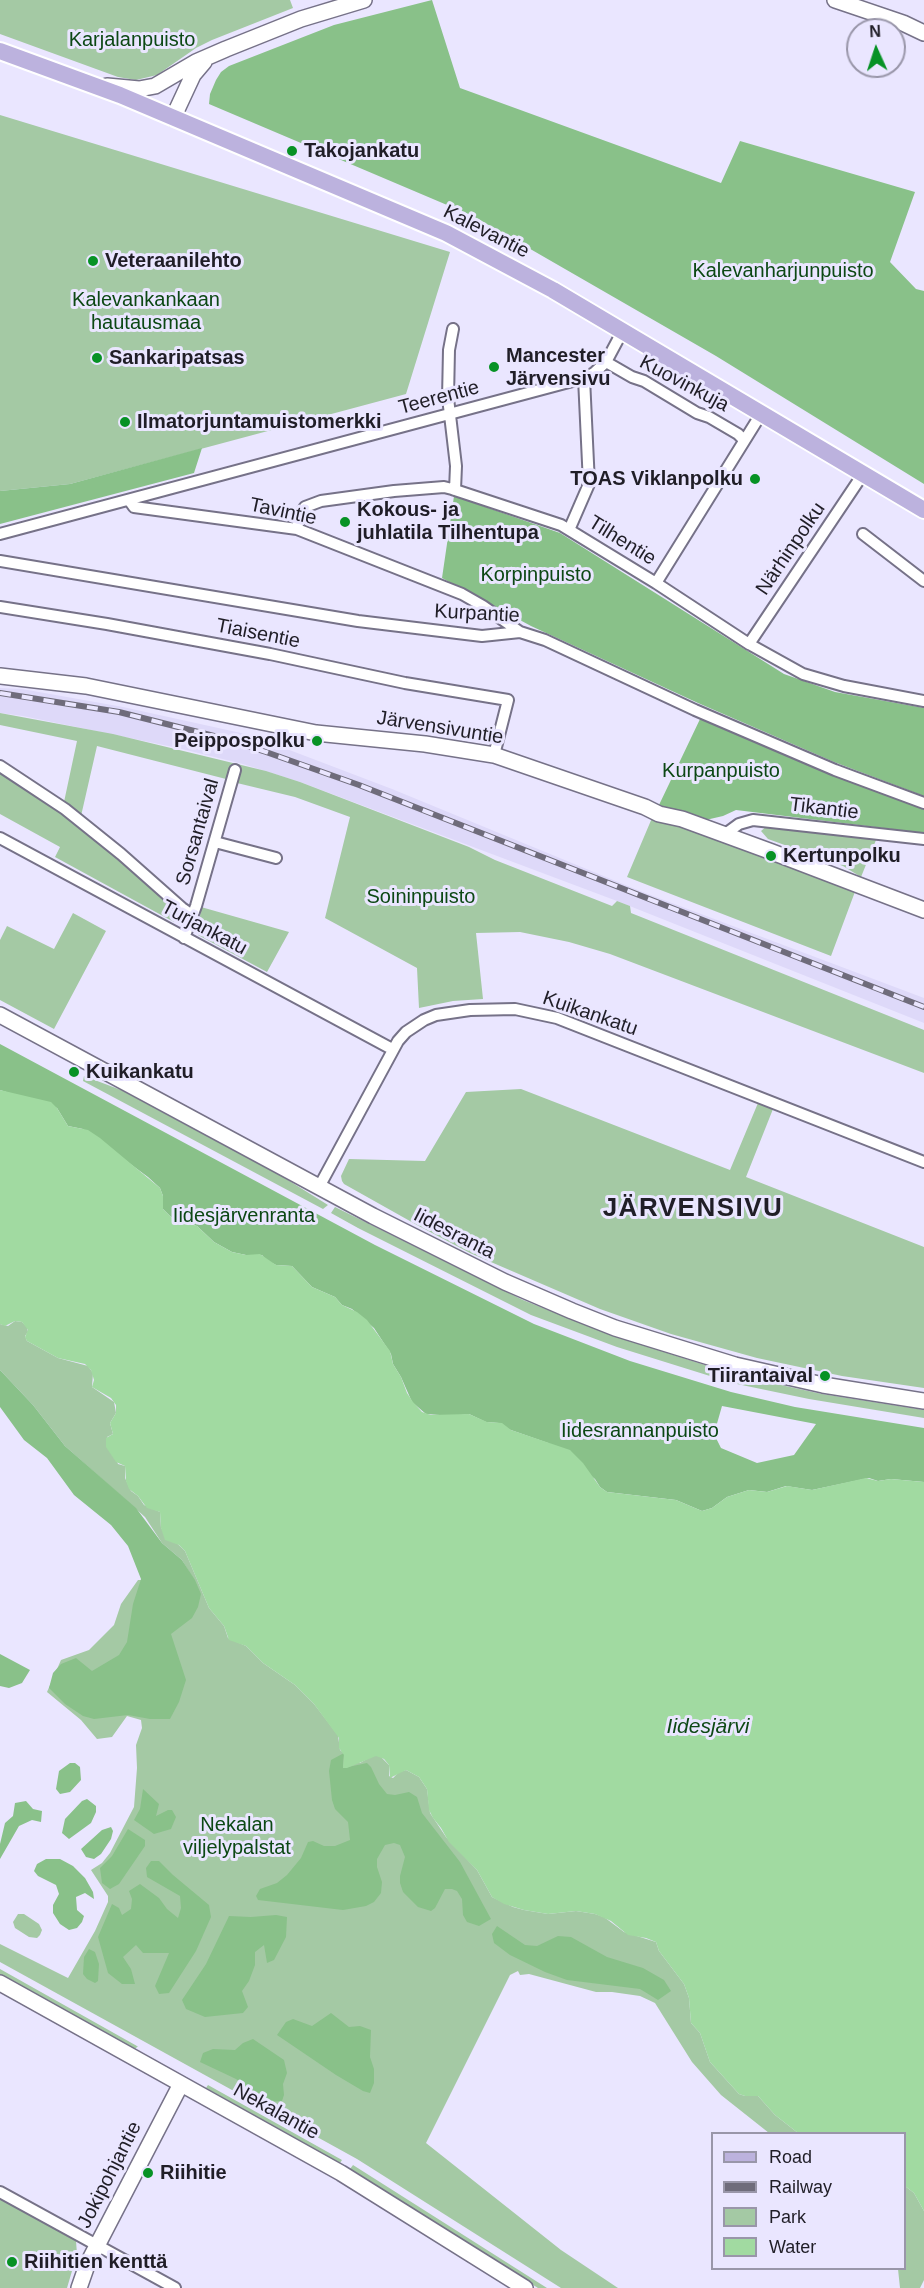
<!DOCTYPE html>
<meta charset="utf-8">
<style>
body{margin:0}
#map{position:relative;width:924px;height:2288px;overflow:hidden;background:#eae6ff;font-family:Arial,sans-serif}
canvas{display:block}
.legend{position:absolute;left:711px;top:2132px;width:195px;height:138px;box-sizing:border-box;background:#eae6ff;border:2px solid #9996a9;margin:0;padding:8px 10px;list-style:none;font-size:18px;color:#201e27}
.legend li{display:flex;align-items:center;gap:12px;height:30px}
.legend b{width:30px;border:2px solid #9996a9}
.north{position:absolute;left:846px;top:18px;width:60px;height:60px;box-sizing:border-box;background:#eae6ff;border:2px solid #9996a9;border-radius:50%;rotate:357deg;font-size:16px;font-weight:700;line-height:24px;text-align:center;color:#201e27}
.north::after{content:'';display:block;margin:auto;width:21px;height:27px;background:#079225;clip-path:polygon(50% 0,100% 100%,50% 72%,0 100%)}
</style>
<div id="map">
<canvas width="924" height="2288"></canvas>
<ul class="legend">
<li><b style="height:8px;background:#bcb2de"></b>Road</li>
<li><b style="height:8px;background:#6f6c7b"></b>Railway</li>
<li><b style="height:16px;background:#a4c9a4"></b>Park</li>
<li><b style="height:16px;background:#a1daa1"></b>Water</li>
</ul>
<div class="north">N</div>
</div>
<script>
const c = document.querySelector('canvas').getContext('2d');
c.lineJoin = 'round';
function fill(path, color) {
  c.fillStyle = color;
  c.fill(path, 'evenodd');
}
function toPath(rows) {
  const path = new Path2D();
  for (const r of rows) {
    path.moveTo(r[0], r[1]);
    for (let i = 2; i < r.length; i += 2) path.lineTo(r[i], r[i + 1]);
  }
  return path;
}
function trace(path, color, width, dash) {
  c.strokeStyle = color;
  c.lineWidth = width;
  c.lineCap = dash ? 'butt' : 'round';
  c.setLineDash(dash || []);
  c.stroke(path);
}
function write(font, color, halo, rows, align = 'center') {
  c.font = font + ' Arial,sans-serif';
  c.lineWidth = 6;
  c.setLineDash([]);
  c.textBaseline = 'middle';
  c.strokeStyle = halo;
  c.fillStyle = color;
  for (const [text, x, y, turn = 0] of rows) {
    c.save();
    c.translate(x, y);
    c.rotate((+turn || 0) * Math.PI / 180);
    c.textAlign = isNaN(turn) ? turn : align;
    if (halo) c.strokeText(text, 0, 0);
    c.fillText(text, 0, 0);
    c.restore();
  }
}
fill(toPath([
 [0,688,22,689,123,707,250,735,392,789,640,891,924,998,924,1023,617,901,300,782,243,764,178,748,23,716,0,713]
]), '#ded9f9');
fill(toPath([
 [0,0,290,0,293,8,212,40,196,48,157,75,136,80,118,77,0,34],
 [0,115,450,252,406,394,70,484,0,491],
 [0,713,113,734,266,771,300,782,469,847,495,860,612,906,617,901,630,906,631,913,924,1030,924,1073,610,954,569,942,520,932,476,933,483,999,453,1001,419,1008,417,968,325,918,350,817,295,797,237,783,229,811,219,809,226,779,97,746,81,816,64,802,77,741,0,725],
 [0,769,63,812,181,912,184,917,183,922,174,922,55,857,60,847,0,814],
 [652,818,754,851,856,889,831,956,627,877],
 [768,825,876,840,861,877,843,866,768,839,761,831],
 [201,907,289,932,267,972,198,935],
 [73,913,106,931,54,1029,0,1000,0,940,7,926,54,949],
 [84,1076,121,1090,283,1177,328,1205,323,1209,83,1081],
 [521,1089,730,1170,758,1103,773,1109,746,1177,924,1247,924,1388,842,1376,757,1358,671,1334,600,1309,470,1253,417,1225,344,1184,342,1181,341,1176,349,1159,425,1161,466,1092],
 [335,1207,523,1300,608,1334,727,1372,726,1381,617,1347,531,1315,358,1228,331,1213],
 [15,1321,22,1322,27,1327,28,1332,25,1336,27,1341,58,1358,88,1366,93,1373,92,1387,114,1402,116,1413,110,1423,113,1434,107,1437,118,1464,125,1466,125,1478,131,1491,138,1496,144,1505,160,1512,161,1528,185,1551,209,1608,224,1626,228,1638,246,1646,263,1663,295,1685,314,1704,338,1735,340,1750,344,1753,360,1763,372,1756,380,1756,389,1765,389,1776,393,1778,399,1772,406,1770,419,1777,427,1789,430,1813,446,1837,477,1870,492,1897,513,1907,524,1910,548,1914,576,1911,595,1914,604,1917,624,1932,656,1942,659,1951,684,1984,689,1998,691,2023,700,2033,710,2062,739,2094,745,2096,758,2096,775,2115,798,2133,769,2133,721,2095,692,2062,655,2003,640,1996,612,1992,596,1992,529,1974,520,1975,518,1971,510,1975,426,2143,561,2250,618,2288,561,2288,357,2159,0,1962,0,1944,68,1978,95,1931,108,1902,108,1896,91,1870,102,1863,110,1853,134,1807,137,1768,136,1745,142,1728,141,1720,127,1716,112,1737,97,1739,81,1720,47,1692,61,1660,89,1650,114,1625,121,1604,138,1580,194,1580,182,1560,162,1543,145,1517,65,1446,33,1405,0,1370,0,1324,8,1326],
 [740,1376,822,1394,924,1410,924,1418,809,1399,737,1384],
 [18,1914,24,1914,39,1924,42,1930,40,1935,37,1938,29,1937,15,1928,13,1922],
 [0,1969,137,2046,138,2046,135,2049,0,1974],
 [208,2085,342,2160,340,2163,206,2088],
 [353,2165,547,2288,538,2288,350,2169],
 [905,2186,914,2193,924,2211,924,2280,920,2288,900,2288,898,2269,904,2268],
 [0,2199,76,2241,77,2254,67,2288,0,2288]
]), '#a4c9a4');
fill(toPath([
 [432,0,460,88,721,183,740,141,915,192,890,262,916,289,924,291,924,484,716,356,473,216,209,104,210,94,216,80,221,72,229,66,334,25],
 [202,448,194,473,0,524,0,491,70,484],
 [454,496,560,533,784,674,835,692,924,708,924,796,834,762,698,703,531,626,442,578],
 [701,717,924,807,924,833,736,810,723,816,710,819,697,819,659,805],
 [0,1044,375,1245,534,1324,630,1361,731,1392,795,1407,924,1428,924,1482,891,1479,878,1481,869,1478,812,1490,786,1486,767,1492,749,1490,727,1497,712,1508,702,1511,676,1500,607,1492,600,1487,595,1479,548,1443,508,1429,499,1423,486,1422,469,1414,453,1416,426,1414,412,1402,401,1377,393,1364,391,1354,374,1328,352,1309,342,1305,335,1297,312,1287,292,1266,276,1265,266,1260,262,1255,246,1255,232,1252,214,1242,197,1226,173,1219,163,1209,163,1196,160,1188,148,1177,83,1129,68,1126,57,1108,0,1090],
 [722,1406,816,1424,794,1455,757,1463,721,1448,714,1434],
 [0,1370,33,1405,65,1446,136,1508,162,1543,182,1560,195,1580,201,1594,198,1607,192,1618,171,1634,186,1680,179,1702,170,1719,150,1719,128,1715,94,1719,83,1716,65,1704,49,1688,53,1673,61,1664,76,1658,92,1671,119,1655,127,1642,133,1604,141,1579,128,1546,111,1525,74,1495,47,1458,24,1440,0,1407],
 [0,1654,30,1670,22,1683,9,1688,0,1686],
 [344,1753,343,1768,367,1763,371,1767,379,1784,387,1794,395,1795,409,1792,417,1797,422,1813,460,1862,491,1919,479,1926,467,1922,463,1915,462,1899,457,1891,452,1889,445,1889,435,1908,431,1911,418,1907,403,1892,400,1883,400,1876,405,1857,400,1845,394,1843,385,1845,377,1859,377,1867,382,1882,381,1893,374,1902,366,1906,343,1910,258,1900,256,1896,260,1889,277,1883,287,1875,301,1858,308,1842,313,1841,324,1846,335,1846,350,1840,348,1822,335,1809,332,1800,329,1771,331,1760],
 [70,1763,75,1763,80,1767,81,1780,70,1792,60,1794,56,1789,59,1771],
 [143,1789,159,1804,156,1816,168,1810,172,1810,176,1817,171,1829,154,1834,134,1820,140,1809],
 [87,1799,96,1806,96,1812,91,1823,69,1839,62,1833,65,1819,82,1801],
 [26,1801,33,1809,42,1811,41,1822,32,1820,19,1826,0,1859,0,1844,5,1823,13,1816,15,1803],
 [111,1827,113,1831,111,1839,101,1854,94,1859,86,1857,81,1849,102,1830],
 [128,1829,145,1840,145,1846,119,1884,110,1889,102,1883,100,1868,112,1856],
 [46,1859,60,1859,73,1866,85,1878,93,1892,94,1899,85,1893,76,1897,77,1910,84,1916,82,1922,77,1928,69,1930,60,1924,53,1913,53,1905,59,1894,56,1885,38,1876,34,1871,37,1864],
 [151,1861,159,1861,173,1875,209,1905,211,1917,196,1951,169,1993,159,1994,155,1986,169,1953,143,1953,136,1945,123,1957,131,1969,135,1984,122,1984,108,1973,98,1937,112,1904,119,1908,122,1915,131,1909,132,1899,129,1891,140,1884,159,1898,167,1909,178,1918,181,1908,180,1896,147,1877,146,1868],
 [276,1915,287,1917,286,1937,274,1960,267,1963,264,1945,255,1952,255,1965,249,1981,242,1991,248,2007,243,2013,205,2017,186,2009,182,2000,206,1964,229,1916,251,1917],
 [497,1926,525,1945,537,1946,558,1936,571,1937,607,1957,643,1968,664,1980,671,1991,658,2000,640,1989,567,1980,545,1972,510,1955,494,1943,492,1934],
 [89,1949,95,1952,99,1964,98,1981,95,1983,87,1979,83,1974,84,1957],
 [331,2013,349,2027,360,2026,371,2030,370,2057,374,2069,374,2083,370,2093,363,2091,336,2075,277,2035,286,2022,293,2019,312,2026],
 [253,2039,284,2060,287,2073,283,2084,284,2095,282,2101,268,2102,236,2079,200,2062,203,2053,213,2049,235,2050,243,2043]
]), '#89c189');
fill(toPath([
 [0,1090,51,1102,57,1108,68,1126,88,1130,100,1138,160,1188,163,1196,163,1209,173,1219,197,1226,214,1242,232,1252,246,1255,260,1254,276,1265,292,1266,312,1287,335,1297,342,1305,357,1312,367,1320,390,1351,393,1364,401,1377,407,1393,413,1402,422,1412,431,1415,469,1414,487,1422,502,1423,511,1430,570,1450,583,1463,600,1487,607,1492,676,1500,702,1511,712,1508,727,1497,749,1490,767,1492,787,1486,812,1490,866,1478,878,1481,891,1479,924,1482,924,2211,914,2193,905,2186,904,2134,798,2133,775,2115,758,2096,745,2096,739,2094,710,2062,700,2033,691,2023,689,1998,684,1984,659,1951,656,1942,646,1938,628,1935,611,1921,595,1914,576,1911,548,1914,524,1910,504,1904,492,1897,477,1870,449,1842,441,1828,433,1818,429,1810,427,1789,419,1777,406,1770,390,1778,389,1765,384,1759,376,1756,347,1768,343,1768,344,1755,339,1748,339,1738,314,1704,295,1685,263,1663,246,1646,229,1640,224,1626,209,1608,185,1551,179,1545,165,1540,161,1528,160,1512,147,1508,138,1496,129,1489,126,1481,125,1466,116,1462,106,1447,106,1438,113,1434,110,1423,116,1413,116,1405,111,1398,92,1387,94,1380,91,1370,85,1364,58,1358,27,1341,25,1337,28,1330,22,1322,15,1321,5,1326,0,1324]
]), '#a1daa1');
const street = toPath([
 [453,329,449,350,448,398,456,466,455,490],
 [606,362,632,377,644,381,697,413,709,417,738,434,744,440],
 [129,500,134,507,297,529,462,594,483,606,520,632],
 [297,529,300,514,305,507,321,501,394,491,444,487,452,489,561,525,656,583,749,644,803,674,844,686,924,701],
 [569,530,589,484,584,378],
 [0,534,584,378,594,373,606,362,622,332],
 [863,534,924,581],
 [0,561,358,621,482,636,520,632,545,640,695,710,835,770,924,803],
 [656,583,761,414],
 [0,607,107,624,270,654,405,683,508,700,494,755],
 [749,644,863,474],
 [0,766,65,809,121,854,182,908,192,915],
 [724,835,739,824,753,820,924,839],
 [0,838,392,1049],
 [215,842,276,858],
 [184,938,196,906,235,770],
 [319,1187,398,1041,406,1032,424,1020,436,1015,470,1010,515,1009,557,1018,924,1162],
 [0,2192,175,2288]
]);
const secondary = toPath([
 [835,0,903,23,924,33],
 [107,86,139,89,155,86,196,62,226,49,301,19,364,0],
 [173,118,193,75,204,62],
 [0,676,86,686,316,733,425,744,494,755,645,807,659,814,682,819,772,852,924,910],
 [0,1015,373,1216,505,1282,572,1311,615,1328,735,1365,823,1385,924,1401],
 [0,1983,341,2173,525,2288],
 [79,2288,87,2265,181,2084]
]);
const primary = toPath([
 [0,51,120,95,446,233,553,290,924,510]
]);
trace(street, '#767288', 14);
trace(secondary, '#767288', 18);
trace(primary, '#fff', 20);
trace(street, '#fff', 10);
trace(secondary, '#fff', 15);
trace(primary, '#bcb2de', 16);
const rail = toPath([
 [0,693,119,712,214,736,266,752,359,785,924,1007]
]);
trace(rail, '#6f6c7b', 6);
trace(rail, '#eae6ff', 4, [11]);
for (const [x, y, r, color] of [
 [292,151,6,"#079225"],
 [93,261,6,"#079225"],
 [97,358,6,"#079225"],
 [494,367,6,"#079225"],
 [125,422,6,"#079225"],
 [755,479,6,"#079225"],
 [345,522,6,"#079225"],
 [317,741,6,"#079225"],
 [771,856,6,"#079225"],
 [74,1072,6,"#079225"],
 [825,1376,6,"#079225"],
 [148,2173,6,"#079225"],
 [12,2262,6,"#079225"]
]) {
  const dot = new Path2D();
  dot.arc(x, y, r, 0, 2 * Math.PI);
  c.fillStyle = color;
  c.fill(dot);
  trace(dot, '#eae6ff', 2);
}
write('20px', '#0c4814', '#eae6ff', [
 ["Karjalanpuisto",132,40],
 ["Kalevanharjunpuisto",783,271],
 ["Kalevankankaan",146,300],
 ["hautausmaa",146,323],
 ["Korpinpuisto",536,575],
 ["Kurpanpuisto",721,771],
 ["Soininpuisto",421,897],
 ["Iidesjärvenranta",244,1216],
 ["Iidesrannanpuisto",640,1431],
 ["Nekalan",237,1825],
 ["viljelypalstat",237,1848]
]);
write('bold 20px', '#201e27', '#eae6ff', [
 ["Takojankatu",304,151],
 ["Veteraanilehto",105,261],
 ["Mancester",506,356],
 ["Järvensivu",506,379],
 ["Sankaripatsas",109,358],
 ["Ilmatorjuntamuistomerkki",137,422],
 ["TOAS Viklanpolku",743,479,"right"],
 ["Kokous- ja",357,510],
 ["juhlatila Tilhentupa",357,533],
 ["Peippospolku",305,741,"right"],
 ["Kertunpolku",783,856],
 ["Kuikankatu",86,1072],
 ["Tiirantaival",813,1376,"right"],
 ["Riihitie",160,2173],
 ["Riihitien kenttä",24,2262]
], 'left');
write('20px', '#201e27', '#eae6ff', [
 ["Kalevantie",486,232,27],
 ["Kuovinkuja",684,384,28],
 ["Teerentie",439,398,-15],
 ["Tavintie",283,512,12],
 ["Tilhentie",622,541,32],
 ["Närhinpolku",791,549,-56],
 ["Kurpantie",477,614,3],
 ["Tiaisentie",258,634,11],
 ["Järvensivuntie",440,728,9],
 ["Tikantie",824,809,7],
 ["Sorsantaival",198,832,-74],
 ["Turjankatu",204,928,28],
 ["Kuikankatu",590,1014,19],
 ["Iidesranta",454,1234,27],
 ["Nekalantie",276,2112,29],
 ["Jokipohjantie",110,2175,-63]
]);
write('italic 21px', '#0e4915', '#eae6ff', [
 ["Iidesjärvi",708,1727]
]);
c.letterSpacing = '1.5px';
write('bold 26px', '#201e27', '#eae6ff', [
 ["JÄRVENSIVU",693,1209]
]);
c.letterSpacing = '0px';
</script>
